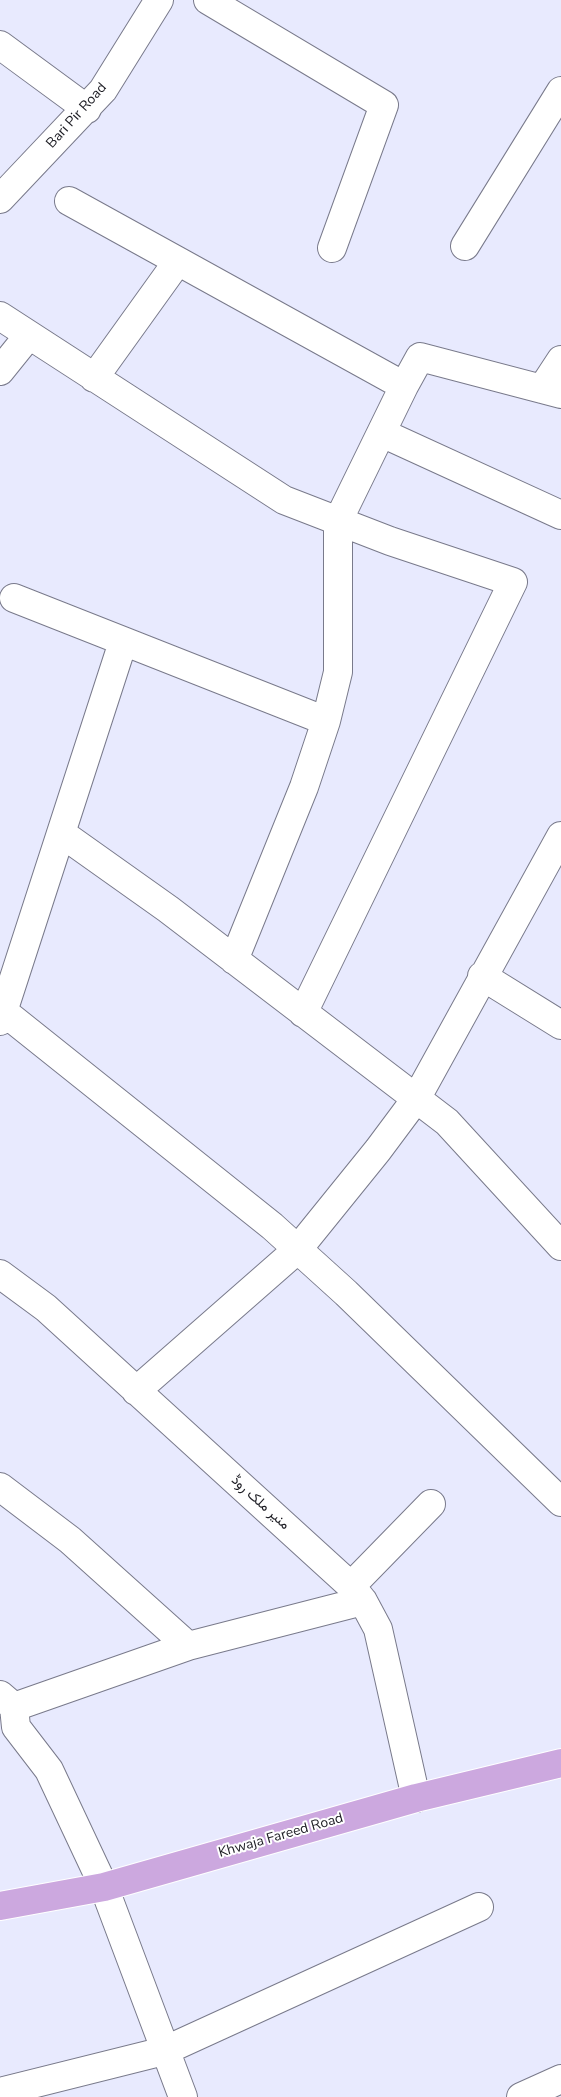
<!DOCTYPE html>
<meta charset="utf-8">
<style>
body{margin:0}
canvas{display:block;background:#e8eafe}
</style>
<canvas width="561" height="2097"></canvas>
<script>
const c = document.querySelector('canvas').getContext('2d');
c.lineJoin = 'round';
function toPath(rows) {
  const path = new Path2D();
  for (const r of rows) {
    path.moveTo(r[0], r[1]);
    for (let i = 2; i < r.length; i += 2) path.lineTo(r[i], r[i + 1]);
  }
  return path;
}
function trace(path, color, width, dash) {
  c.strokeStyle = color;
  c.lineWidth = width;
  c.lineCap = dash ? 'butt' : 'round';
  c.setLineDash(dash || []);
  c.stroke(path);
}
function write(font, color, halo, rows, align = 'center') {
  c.font = font + ' "Nunito Sans",Vazirmatn,sans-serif';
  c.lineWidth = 4;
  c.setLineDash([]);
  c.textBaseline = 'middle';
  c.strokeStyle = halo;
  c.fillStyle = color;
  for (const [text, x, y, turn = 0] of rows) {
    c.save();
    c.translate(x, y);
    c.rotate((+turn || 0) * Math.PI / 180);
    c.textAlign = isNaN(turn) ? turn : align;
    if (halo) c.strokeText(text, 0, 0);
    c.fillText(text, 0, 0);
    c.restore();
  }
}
const minor = toPath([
 [208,0,384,105,332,248],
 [0,45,87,109],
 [0,199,103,90,159,0],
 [69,201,404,386],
 [465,246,561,91],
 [0,316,284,500,390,541,513,582,303,1013],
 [0,371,29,335],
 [94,378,178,261],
 [542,389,561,360],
 [382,433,561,515],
 [14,598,326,721,304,787,234,960],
 [326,721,338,672,338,521,404,386,420,357,561,394],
 [61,833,168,909,447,1122,561,1246],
 [482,976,561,1025],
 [4,1012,272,1226,346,1293,561,1502],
 [0,1021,123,642],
 [0,1274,46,1308,351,1586,363,1601,378,1629,416,1798],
 [136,1391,298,1249,378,1150,416,1099,561,836],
 [0,1487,70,1540,188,1646],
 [351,1586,431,1504],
 [0,1695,14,1707,16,1727,49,1770,104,1887,183,2097],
 [14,1707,188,1646,363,1601],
 [0,2092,164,2051,479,1907],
 [521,2097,561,2079]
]);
const major = toPath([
 [0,1906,104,1887,416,1798,561,1763]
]);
trace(minor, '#797a8b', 30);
trace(major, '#fff', 30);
trace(minor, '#fff', 28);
trace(major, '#cca8df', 28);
write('14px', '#1c1c23', '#fff', [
 ["Bari Pir Road",77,116,-48],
 ["منیر ملک روڈ",260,1503,42],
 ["Khwaja Fareed Road",281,1836,-16]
]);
</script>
